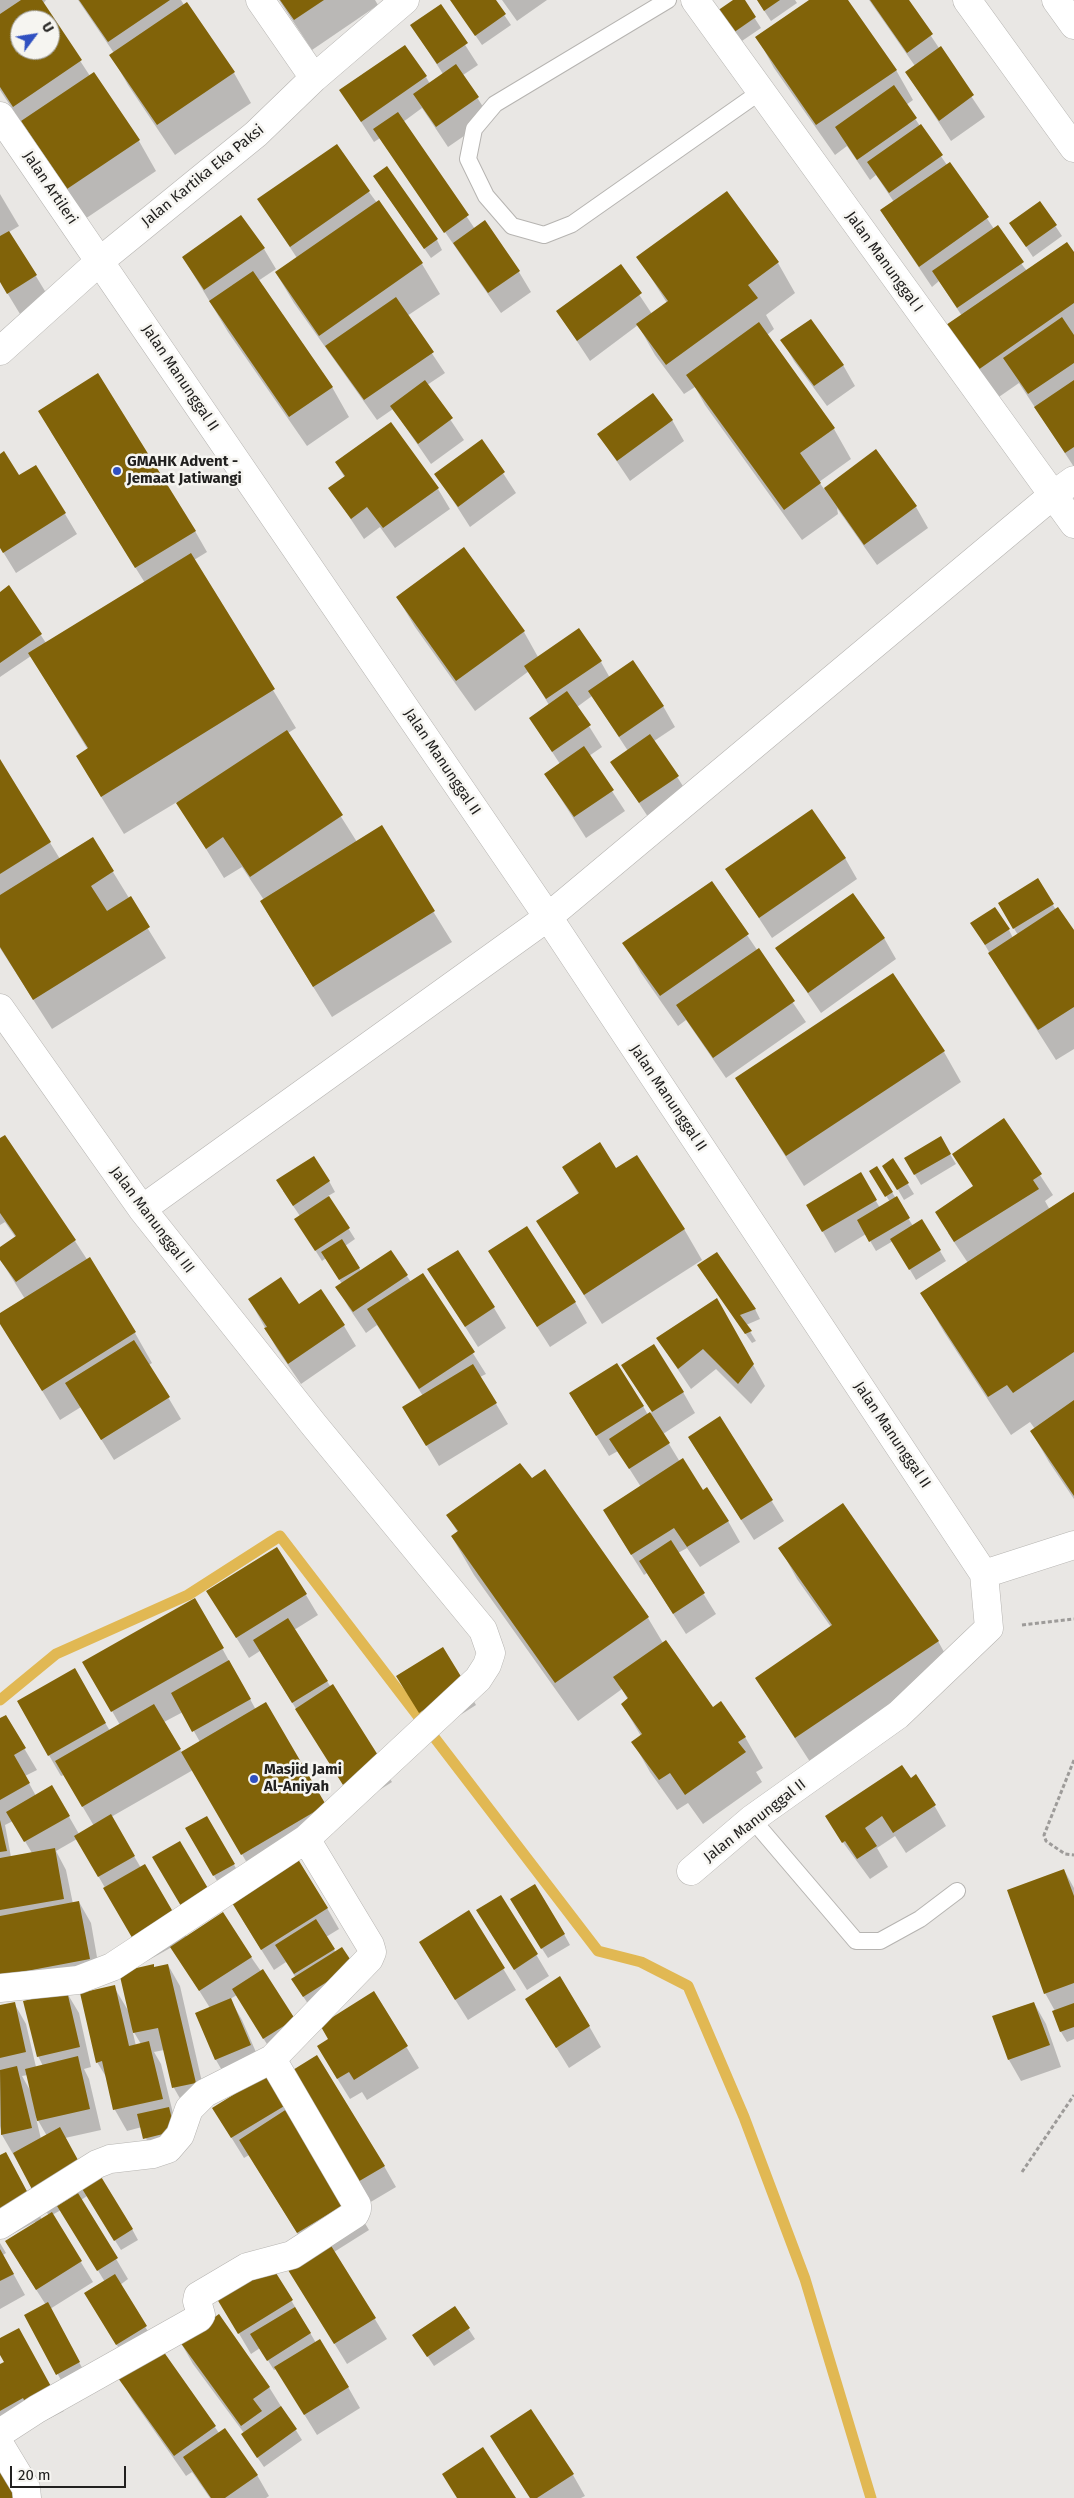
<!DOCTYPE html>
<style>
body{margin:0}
#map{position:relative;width:1074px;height:2498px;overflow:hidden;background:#e9e7e4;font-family:"Fira Sans",sans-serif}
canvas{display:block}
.north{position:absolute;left:10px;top:10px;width:50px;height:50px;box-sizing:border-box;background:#f6f5f1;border:1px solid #a1a09d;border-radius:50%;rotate:59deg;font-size:14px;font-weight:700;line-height:20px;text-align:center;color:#21201f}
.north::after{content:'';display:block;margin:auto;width:18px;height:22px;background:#3050c1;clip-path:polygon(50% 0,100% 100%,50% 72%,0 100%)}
.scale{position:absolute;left:10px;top:2466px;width:116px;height:22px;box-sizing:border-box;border:2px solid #21201f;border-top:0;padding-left:6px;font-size:15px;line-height:18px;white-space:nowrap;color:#21201f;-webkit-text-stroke:4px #f6f5f1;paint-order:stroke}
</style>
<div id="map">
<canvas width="1074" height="2498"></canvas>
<div class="north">U</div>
<div class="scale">20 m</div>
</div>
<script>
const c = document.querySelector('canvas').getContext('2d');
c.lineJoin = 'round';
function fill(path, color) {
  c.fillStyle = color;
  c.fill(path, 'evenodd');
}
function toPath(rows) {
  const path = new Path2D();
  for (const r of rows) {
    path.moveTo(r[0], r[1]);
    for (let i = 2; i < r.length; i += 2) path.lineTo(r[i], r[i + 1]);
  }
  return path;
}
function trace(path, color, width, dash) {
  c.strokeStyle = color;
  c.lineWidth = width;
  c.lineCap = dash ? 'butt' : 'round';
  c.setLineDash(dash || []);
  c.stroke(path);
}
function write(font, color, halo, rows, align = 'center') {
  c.font = font + ' "Fira Sans",sans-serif';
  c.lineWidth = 5;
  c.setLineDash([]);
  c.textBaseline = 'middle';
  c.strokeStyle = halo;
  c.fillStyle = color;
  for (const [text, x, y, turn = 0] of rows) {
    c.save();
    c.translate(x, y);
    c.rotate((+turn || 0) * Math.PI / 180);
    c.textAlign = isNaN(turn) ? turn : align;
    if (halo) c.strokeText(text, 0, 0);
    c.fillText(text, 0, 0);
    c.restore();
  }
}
fill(toPath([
 [0,0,46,0,43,4,90,76,139,141,156,171,85,219,0,90],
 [20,20,50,20,50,50,20,50],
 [78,0,181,0,184,5,186,4,234,73,251,103,175,155,128,85,111,55,114,53],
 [279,0,375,0,378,5,312,50],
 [451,0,494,0,511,25,482,45],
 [502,0,547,0,517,21],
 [735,0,743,0,761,28,739,43,724,22],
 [757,0,795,0,797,3,771,21],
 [811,0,847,0,896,70,913,100,906,105,920,126,947,165,950,163,994,229,1027,271,1074,254,1074,467,1019,383,996,399,965,356,962,316,939,281,932,287,881,211,894,202,876,175,870,180,847,146,835,155,774,68,757,37],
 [869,0,907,0,985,117,951,141,906,72,915,66],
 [440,6,478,65,463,75,490,118,448,147,422,108,403,122,475,229,519,272,531,292,501,313,380,138,374,142,341,91,426,77,430,84,443,74,412,26],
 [381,187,437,240,442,250,431,258],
 [369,192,422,264,440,294,407,316,445,373,427,385,464,440,431,464,393,409,377,420,294,303,276,273,297,258,258,199],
 [727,193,778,263,795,293,766,315,774,329,767,335,834,429,851,459,819,482,824,489,876,451,916,507,928,528,877,565,837,508,838,514,802,540,705,405,695,387,684,394,655,355,638,325,590,361,557,311,620,266,652,314,667,303,638,257],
 [0,194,19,226,9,232,48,296,20,314,0,281],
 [1040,203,1062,236,1033,257,1017,233],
 [264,249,276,269,258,281,332,387,349,417,307,446,228,332,183,257],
 [782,340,843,365,855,386,827,406,794,361],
 [672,420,684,441,630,481,599,435],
 [51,432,195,531,207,552,194,560,296,728,288,733,357,842,381,827,452,942,332,1017,279,932,261,902,264,900,242,867,224,878,177,802,124,834,100,795,88,750,31,656,0,677,0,593,9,587,46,643,145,583],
 [482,441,516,493,470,527,436,474],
 [0,455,18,477,65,514,77,534,16,573,0,547],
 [336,463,438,489,450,509,395,548,380,527,364,539,330,488,345,478],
 [463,549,524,632,538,657,601,662,610,678,663,706,675,727,654,741,690,797,652,823,612,762,628,751,592,696,577,707,602,747,589,756,625,811,586,838,545,774,560,764,530,718,549,705,529,671,475,711,415,627,397,597],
 [0,761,60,859,92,838,166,958,52,1029,0,948],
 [845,858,857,879,772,938,727,870],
 [1038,880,1056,910,1074,932,1074,1049,1056,1060,1007,983,978,933,1009,930,1013,938,1018,935,999,904],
 [711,882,806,1022,726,1078,686,1020,678,1026,641,973,624,943],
 [884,938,896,959,821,1013,777,948],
 [944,1052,961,1082,804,1186,737,1079],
 [1004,1120,1053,1195,1045,1201,1050,1210,1074,1194,1074,1499,1049,1462,1031,1431,1035,1429,1030,1422,1011,1435,944,1332,922,1294,968,1263,948,1233,974,1187,954,1155],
 [940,1138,956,1164,921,1185,905,1158],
 [0,1140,75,1241,135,1333,152,1363,149,1365,181,1419,114,1460,81,1407,60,1420,0,1322,0,1315,25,1299,0,1259,0,1249,16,1238,5,1222,0,1225],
 [893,1160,914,1194,904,1200,884,1166],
 [563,1168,616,1170,684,1229,702,1260,602,1324,538,1222,579,1195],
 [877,1168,913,1226,922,1221,946,1261,916,1280,893,1241,876,1251,866,1234,835,1253,808,1206,860,1174,880,1208,890,1202,871,1171],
 [329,1181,335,1192,328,1196,355,1239,345,1246,361,1271,390,1252,411,1282,423,1274,486,1374,480,1377,508,1424,439,1466,416,1428,423,1396,377,1325,366,1333,349,1308,337,1287,342,1284,326,1258,322,1261,302,1229,300,1216,283,1191],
 [429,1270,494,1308,506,1328,478,1347],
 [502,1272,575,1302,587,1323,550,1347],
 [705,1276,755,1309,760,1319,746,1325,756,1341,752,1343],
 [249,1299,299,1306,344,1326,356,1346,301,1384,277,1349],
 [728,1320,765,1386,751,1404,716,1369,691,1389,657,1338],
 [622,1365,683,1392,695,1413,663,1434,680,1462,728,1521,740,1542,700,1567,687,1548,678,1553,716,1614,686,1634,647,1573,644,1575,617,1532,641,1487,618,1451,609,1456,570,1394,643,1406,648,1415,652,1412],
 [720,1418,784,1521,754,1540,689,1438],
 [448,1516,648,1618,663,1643,713,1709,721,1703,745,1737,763,1768,756,1772,762,1782,703,1824,688,1803,677,1810,650,1772,633,1742,641,1736,622,1704,628,1700,622,1689,578,1721,474,1575,452,1537,458,1533],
 [780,1548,938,1641,955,1672,814,1768,756,1678,831,1627,797,1579],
 [208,1592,306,1595,318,1615,294,1630,392,1782,356,1805,260,1651,249,1658],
 [195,1599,256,1710,337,1827,254,1875,193,1770,111,1817,141,1868,145,1865,187,1937,251,1957,294,2019,276,2059,237,1995,230,1999,242,2020,262,2066,228,2081,216,2060,197,2014,210,2008,172,1947,147,1961,77,1839,56,1851,66,1870,73,1904,79,1902,91,1923,101,1980,0,1998,0,1719,5,1716,37,1770,25,1776,36,1796,52,1787,79,1834,94,1826,64,1775,61,1776,18,1702,74,1670,110,1731,120,1725,84,1662],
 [183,1712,200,1742,182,1753,164,1722],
 [13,1821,32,1853,11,1857,5,1825],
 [464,1684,476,1705,432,1733,410,1697],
 [910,1780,934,1805,946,1826,906,1853,895,1836,877,1848,888,1867,870,1879,839,1837],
 [206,1817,240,1875,220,1886,187,1829],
 [1064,1870,1074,1888,1074,2039,1067,2042,1061,2032,1053,2011,1055,2011,1045,1993],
 [501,1896,549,1976,527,1990,490,1931],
 [327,1908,339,1929,326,1937,336,1953,353,1966,310,2007,299,1990,296,1978,286,1962,274,1970,242,1919],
 [517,1910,564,1934,570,1945,548,1958],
 [469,1912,516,1990,468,2020,432,1963],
 [168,1965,180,1986,207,2104,186,2109,174,2088,164,2050,154,2052,161,2064,180,2142,150,2149,142,2127,127,2131,115,2110,108,2080,97,2062,114,1987,129,2012,154,1968],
 [132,2029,141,2044,136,2046],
 [67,1993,79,2013,91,2067,84,2069,89,2079,101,2130,65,2138,90,2183,132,2229,138,2240,121,2250,87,2196,81,2200,128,2279,120,2285,158,2348,129,2365,98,2314,105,2282,61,2210,52,2215,93,2282,50,2309,91,2384,69,2395,26,2315,46,2305,19,2263,36,2224,35,2222,7,2237,0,2225,0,2157,18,2175,42,2220,49,2216,2,2135,0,2126,0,2006,14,2003,26,2024,36,2067,43,2066,38,2056],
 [28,2075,31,2092,22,2076],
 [36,2117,47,2136,41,2139,36,2118],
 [374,1993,419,2068,367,2100,362,2092,350,2099,330,2067,330,2040],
 [526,1999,589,2026,601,2047,569,2068],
 [1034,2003,1046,2024,1061,2067,1021,2081,1009,2060,994,2017],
 [266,2076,351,2200,369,2230,334,2252,387,2339,347,2364,302,2291,312,2257,249,2155,244,2158,226,2129],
 [301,2095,384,2166,396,2187,369,2203],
 [0,2243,6,2253,3,2255,25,2295,0,2309],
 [291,2300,316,2343,348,2387,360,2408,317,2435,276,2369,274,2370,260,2348,251,2354,231,2320],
 [455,2308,475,2339,434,2366,420,2345],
 [0,2339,30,2350,64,2411,39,2424,36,2418,10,2433,0,2416,0,2365,6,2362,0,2352],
 [181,2343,269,2387,302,2440,264,2467,248,2444,244,2433,193,2364],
 [161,2349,219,2433,257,2475,269,2496,266,2498,210,2498,192,2472,186,2476,132,2399,120,2378],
 [491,2436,573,2475,585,2496,581,2498,530,2498]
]), '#0003');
trace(toPath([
 [0,1700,56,1654,188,1595,280,1536,598,1951,641,1962,688,1986,744,2117,805,2279,871,2498]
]), '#e1b853', 11);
fill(toPath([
 [21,0,42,0,82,60,13,107,0,87,0,14],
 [20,20,50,20,50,50,20,50],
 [79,0,170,0,108,42],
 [280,0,324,0,294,20],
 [450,0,496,0,506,14,475,36],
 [733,0,745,0,756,17,733,33,717,11],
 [757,0,780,0,764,11],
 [809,0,848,0,897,70,816,125,755,37],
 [870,0,909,0,933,34,907,53],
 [187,2,235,72,157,125,109,55],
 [441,4,468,43,437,64,410,25],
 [405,45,427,76,361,122,339,90],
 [941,46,974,95,939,121,905,72],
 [456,64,479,97,436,127,413,94],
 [94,72,140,140,67,189,21,121],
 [894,85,917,118,857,160,835,127],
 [398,112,469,215,444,233,373,129],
 [921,124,943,155,889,193,867,162],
 [337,144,370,191,290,247,257,199],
 [950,162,989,217,919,267,880,210],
 [387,166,438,239,424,249,373,176],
 [727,191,779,262,748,285,758,298,666,365,636,324,668,301,636,257],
 [379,200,423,263,319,336,275,272],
 [1040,201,1057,225,1026,247,1009,223],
 [241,215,265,248,204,290,182,257],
 [485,220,520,271,488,293,453,243],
 [998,225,1024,262,957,308,932,271],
 [9,231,37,275,7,294,0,282,0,236],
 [1067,242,1074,252,1074,303,978,370,946,325],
 [621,264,642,293,577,341,556,311],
 [253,271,333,387,289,417,209,301],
 [396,297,434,352,364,400,325,346],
 [1062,317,1074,335,1074,363,1028,394,1003,358],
 [811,319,844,365,814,386,780,340],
 [759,322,835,428,800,453,821,483,784,510,686,375],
 [98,373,196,531,135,568,38,411],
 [425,380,453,418,418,444,390,406],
 [1074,380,1074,447,1065,453,1034,407],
 [653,393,673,420,617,461,597,434],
 [391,422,439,488,383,528,367,507,351,519,328,488,345,476,335,462],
 [482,439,505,472,458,507,434,474],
 [876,449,917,506,864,545,824,488],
 [4,451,19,475,36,465,66,513,3,553,0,548,0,454],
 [464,547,525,631,456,681,396,597],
 [191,553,275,689,101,797,76,756,88,748,28,653],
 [9,585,42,634,0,663,0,592],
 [579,628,602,661,546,699,524,666],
 [633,660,664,706,619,737,588,691],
 [567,691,591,725,552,752,529,718],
 [287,730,343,815,250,877,223,837,206,849,176,803],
 [650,734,679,776,639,803,610,762],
 [584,746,614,790,574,817,544,774],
 [0,759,51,842,0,874],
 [812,809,846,858,759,918,725,869],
 [382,825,435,911,313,987,260,901],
 [93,837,114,871,91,886,107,911,131,896,150,927,33,1000,0,947,0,895],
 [1038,878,1054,904,1013,929,998,903],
 [712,881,749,934,660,996,622,943],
 [853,893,885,938,808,993,775,948],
 [995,907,1010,929,985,945,970,923],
 [1058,907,1074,930,1074,1007,1038,1030,988,953],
 [759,948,795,1001,713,1058,676,1005],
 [893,973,945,1051,786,1156,735,1078],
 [1004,1118,1042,1174,1033,1180,1039,1189,954,1242,935,1212,973,1186,952,1154],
 [5,1135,76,1240,16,1282,0,1260,0,1247,16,1236,0,1213,0,1138],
 [941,1136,951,1154,914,1175,904,1158],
 [600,1142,616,1168,637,1155,685,1229,584,1295,536,1221,579,1193,562,1167],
 [314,1156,330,1181,293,1206,276,1180],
 [893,1158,909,1183,897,1190,882,1166],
 [877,1166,893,1192,885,1197,869,1171],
 [861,1172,877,1200,822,1232,806,1205],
 [1074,1192,1074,1352,1013,1393,1007,1385,988,1397,920,1293],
 [329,1196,350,1228,315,1251,294,1219],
 [897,1196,910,1218,869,1242,857,1220],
 [922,1219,941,1250,909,1270,890,1239],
 [527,1226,576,1302,537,1327,488,1251],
 [342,1239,360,1268,339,1280,321,1252],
 [391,1250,408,1275,353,1312,335,1287],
 [458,1250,495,1307,465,1327,427,1269],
 [717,1252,756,1309,740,1315,752,1331,745,1334,697,1265],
 [90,1257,136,1332,42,1391,0,1324,0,1313],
 [423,1273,475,1352,419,1389,367,1309],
 [281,1277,299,1304,321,1289,345,1325,288,1364,264,1328,267,1327,248,1299],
 [717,1298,754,1364,738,1384,703,1349,678,1369,656,1338],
 [134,1340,170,1397,101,1440,65,1383],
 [654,1344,684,1392,652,1412,621,1365],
 [617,1363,644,1406,596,1436,569,1393],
 [473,1364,497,1403,426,1446,402,1407],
 [1074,1400,1074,1496,1030,1431],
 [650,1412,670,1443,629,1469,609,1439],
 [720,1416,773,1500,741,1520,688,1437],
 [683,1458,703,1490,707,1487,729,1521,687,1547,674,1528,631,1555,603,1510],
 [520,1463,532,1478,545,1469,649,1617,555,1683,451,1536,458,1531,446,1515],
 [843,1503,939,1641,795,1738,755,1678,832,1625,778,1548],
 [671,1540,705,1593,673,1614,639,1561],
 [277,1547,307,1594,236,1638,206,1591],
 [195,1598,224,1648,111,1712,82,1662],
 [288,1618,328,1681,292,1703,253,1640],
 [666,1640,713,1707,721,1701,746,1737,738,1742,746,1752,685,1795,670,1773,659,1780,631,1742,642,1734,621,1704,628,1698,613,1677],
 [443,1647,465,1683,419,1713,396,1676],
 [229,1660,251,1699,192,1732,171,1693],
 [75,1668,106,1723,48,1756,17,1701],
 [333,1684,381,1760,343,1785,295,1709],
 [266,1702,326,1805,241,1855,181,1752],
 [154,1704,181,1749,82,1807,55,1761],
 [6,1715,26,1748,14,1755,30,1783,0,1800,0,1718],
 [902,1765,911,1778,916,1774,936,1805,893,1833,882,1816,865,1828,877,1846,857,1859,845,1841,842,1843,825,1816],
 [52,1785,70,1816,24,1842,6,1812],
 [111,1814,135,1856,98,1877,74,1836],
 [207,1816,235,1864,213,1876,185,1828],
 [0,1820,7,1851,0,1852],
 [180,1841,209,1890,181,1906,152,1857],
 [55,1848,64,1899,0,1910,0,1858],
 [296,1856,328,1908,261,1950,229,1898],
 [145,1864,176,1917,134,1941,103,1888],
 [1064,1869,1074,1896,1074,1983,1044,1994,1007,1890],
 [535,1884,565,1934,541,1949,510,1899],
 [501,1895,538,1954,514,1970,476,1910],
 [79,1901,90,1959,0,1976,0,1916],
 [469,1910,505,1968,455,2000,419,1942],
 [223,1912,252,1957,199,1991,170,1947],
 [316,1919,335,1949,294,1974,275,1945],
 [342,1947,354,1965,303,1997,291,1979],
 [154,1964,154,1967,168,1964,196,2083,172,2088,158,2028,133,2033,119,1972],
 [263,1969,295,2019,263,2039,232,1989],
 [560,1976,590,2026,556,2048,525,1999],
 [115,1985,129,2046,149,2041,163,2099,113,2110,102,2061,96,2063,80,1993],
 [67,1991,80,2047,37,2057,23,2001],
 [374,1991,408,2046,354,2080,349,2072,337,2079,317,2046,328,2039,320,2025],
 [231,1998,251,2045,215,2060,195,2013],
 [15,2002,26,2052,0,2058,0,2005],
 [1034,2002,1050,2045,1008,2060,992,2016],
 [1074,2003,1074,2027,1060,2032,1052,2011],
 [317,2055,385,2166,356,2183,288,2073],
 [78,2056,90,2109,37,2121,25,2069],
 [17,2066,32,2128,1,2135,0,2070],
 [267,2074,286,2105,231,2138,212,2108],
 [293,2105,352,2200,297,2233,239,2140],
 [169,2107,175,2131,143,2139,137,2114],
 [60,2127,84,2171,36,2197,13,2153],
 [6,2152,30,2197,0,2214,0,2155],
 [100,2175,133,2229,114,2241,81,2187],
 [78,2193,118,2258,97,2271,57,2206],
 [52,2212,82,2261,36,2290,5,2241],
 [330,2244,376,2318,334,2344,288,2270],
 [0,2249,14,2274,0,2281],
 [271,2265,293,2300,238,2334,217,2299],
 [115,2274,147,2326,116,2345,84,2293],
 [48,2302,80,2362,56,2375,24,2315],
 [455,2306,470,2328,427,2357,412,2335],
 [295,2307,311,2333,267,2361,250,2334],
 [219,2314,270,2387,253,2399,262,2411,241,2426,180,2342],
 [19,2328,53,2390,26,2404,23,2398,0,2411,0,2364,4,2362,0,2355,0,2338],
 [320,2339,349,2387,304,2415,274,2367],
 [161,2348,216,2426,174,2456,118,2378],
 [281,2406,297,2429,257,2458,241,2434],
 [531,2409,574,2474,537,2498,530,2498,490,2436],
 [225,2428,258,2475,225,2498,211,2498,183,2457],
 [483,2447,516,2498,457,2498,442,2474],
 [0,2455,20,2498,0,2498]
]), '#816309');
const lane = toPath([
 [668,0,495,104,474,129,468,159,486,196,512,226,544,235,572,224,760,92],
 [752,1819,856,1941,880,1941,920,1919,957,1891]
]);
const street = toPath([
 [260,0,314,78],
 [695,0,1074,524],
 [967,0,1074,148],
 [0,116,548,917,984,1574,989,1628,898,1715,752,1819,691,1871],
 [0,351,100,261,256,134,314,78,405,0],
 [0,1008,142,1209,314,1425,483,1630,491,1653,487,1665,478,1679,306,1839,112,1967,78,1980,0,1988],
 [142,1209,548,917,1053,495,1074,480],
 [984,1574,1074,1545],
 [272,2059,369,1959,372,1952,370,1945,306,1839],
 [0,2225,97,2164,110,2159,153,2154,168,2149,180,2135,189,2109,205,2093,272,2059,357,2205,357,2209,355,2214,292,2255,247,2267,198,2296,197,2301,201,2315,199,2318,37,2409,0,2433],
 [0,2445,26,2488,27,2498]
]);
const highway = toPath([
 [1056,0,1074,25]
]);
trace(lane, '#b6b4b1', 18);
trace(street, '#b6b4b1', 29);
trace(highway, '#b6b4b1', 29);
trace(toPath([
 [1022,1625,1074,1619],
 [1074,1760,1044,1835,1046,1841,1065,1854,1074,1855],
 [1022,2172,1074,2095]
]), '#9d9b99', 3, [4, 2.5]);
trace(lane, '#fff', 16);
trace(street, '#fff', 28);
trace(highway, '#fff', 28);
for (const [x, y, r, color] of [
 [117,471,5,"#3050c1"],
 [254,1779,5,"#3050c1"]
]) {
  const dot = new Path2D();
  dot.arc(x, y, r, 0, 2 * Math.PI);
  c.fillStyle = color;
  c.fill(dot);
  trace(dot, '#f6f5f1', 2);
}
write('15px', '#21201f', '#f6f5f1', [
 ["Jalan Kartika Eka Paksi",203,176,-39],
 ["Jalan Artileri",50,188,56],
 ["Jalan Manunggal I",884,262,54],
 ["Jalan Manunggal II",180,378,56],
 ["Jalan Manunggal II",442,762,56],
 ["Jalan Manunggal II",668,1098,56],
 ["Jalan Manunggal III",152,1220,53],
 ["Jalan Manunggal II",892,1435,56],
 ["Jalan Manunggal II",755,1821,-38]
]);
write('bold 15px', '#21201f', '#f6f5f1', [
 ["GMAHK Advent -",127,462],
 ["Jemaat Jatiwangi",127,479],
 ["Masjid Jami",264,1770],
 ["Al-Aniyah",264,1787]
], 'left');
</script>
